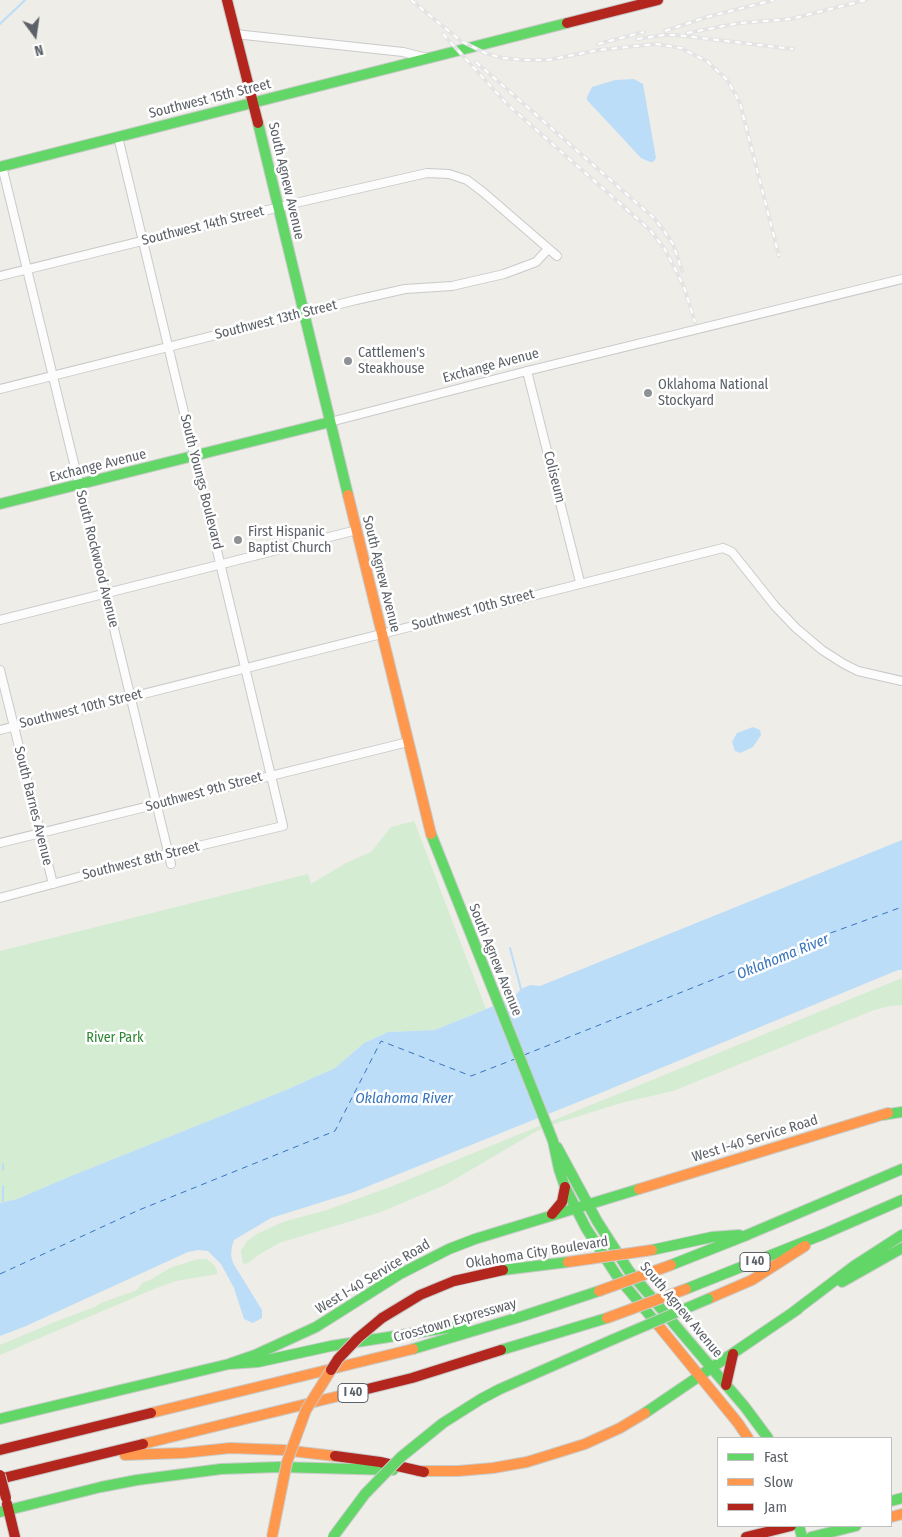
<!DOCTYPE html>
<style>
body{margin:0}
#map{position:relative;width:902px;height:1537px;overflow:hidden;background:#eeede8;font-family:"Fira Sans Condensed",sans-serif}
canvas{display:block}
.legend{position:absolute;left:717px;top:1437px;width:175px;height:90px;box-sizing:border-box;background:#fff;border:1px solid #bec0c2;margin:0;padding:6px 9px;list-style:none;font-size:15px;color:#5c6167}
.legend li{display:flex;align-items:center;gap:10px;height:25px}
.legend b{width:25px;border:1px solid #bec0c2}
.north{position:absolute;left:10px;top:10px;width:50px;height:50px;-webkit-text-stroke:4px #fff;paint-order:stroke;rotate:166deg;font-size:14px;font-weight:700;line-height:20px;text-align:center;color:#5c6167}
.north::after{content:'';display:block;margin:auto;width:18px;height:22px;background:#5c6167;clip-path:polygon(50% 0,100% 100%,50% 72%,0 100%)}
</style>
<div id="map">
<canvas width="902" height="1537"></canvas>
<ul class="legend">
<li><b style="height:6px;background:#63d668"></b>Fast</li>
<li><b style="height:6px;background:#ff974d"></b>Slow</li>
<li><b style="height:6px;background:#b3261e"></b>Jam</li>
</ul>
<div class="north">N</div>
</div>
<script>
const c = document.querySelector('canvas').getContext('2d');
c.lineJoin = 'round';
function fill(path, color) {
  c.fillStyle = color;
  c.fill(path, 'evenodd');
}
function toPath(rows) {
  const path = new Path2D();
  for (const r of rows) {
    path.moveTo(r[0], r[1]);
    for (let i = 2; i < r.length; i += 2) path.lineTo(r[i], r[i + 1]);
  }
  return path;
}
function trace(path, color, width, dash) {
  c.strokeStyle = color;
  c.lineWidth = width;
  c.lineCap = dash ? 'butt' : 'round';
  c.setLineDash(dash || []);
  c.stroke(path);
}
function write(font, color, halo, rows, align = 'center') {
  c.font = font + ' "Fira Sans Condensed",sans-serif';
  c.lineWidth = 5;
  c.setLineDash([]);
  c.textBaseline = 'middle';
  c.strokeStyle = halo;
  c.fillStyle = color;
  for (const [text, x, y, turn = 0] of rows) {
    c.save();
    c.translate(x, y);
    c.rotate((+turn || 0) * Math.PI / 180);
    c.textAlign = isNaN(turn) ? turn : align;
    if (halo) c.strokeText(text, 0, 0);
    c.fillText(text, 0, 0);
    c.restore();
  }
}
fill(toPath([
 [414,821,486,1009,435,1030,388,1032,364,1043,335,1068,286,1090,71,1176,17,1199,0,1203,0,951,308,874,311,884,346,863,371,852,391,827],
 [902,978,902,1005,890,1006,874,1010,673,1091,621,1103,560,1122,537,1131,445,1185,381,1212,279,1243,260,1254,248,1263,243,1264,241,1251,247,1241,257,1234,283,1222,327,1210,390,1187],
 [198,1259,207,1259,214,1265,217,1270,217,1274,176,1281,154,1289,0,1355,0,1345,57,1321,95,1307,101,1303,137,1290,142,1283,150,1280,170,1268]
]), '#d4ecd2');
fill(toPath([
 [634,79,643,84,656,158,653,162,650,162,641,158,587,100,587,97,592,87,615,80],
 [753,727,760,730,761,735,753,747,740,753,735,751,732,742,737,733],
 [902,840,902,970,898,970,598,1094,354,1192,271,1218,234,1240,232,1246,231,1255,233,1263,262,1310,262,1318,253,1323,244,1319,234,1288,221,1264,208,1251,198,1250,188,1252,26,1326,0,1336,0,1203,17,1199,71,1176,286,1090,335,1068,364,1043,388,1032,435,1030,513,998,521,989,530,985,540,986]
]), '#bcddf8');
trace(toPath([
 [0,24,25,0],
 [510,948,521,989],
 [3,1164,3,1170],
 [3,1186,3,1201]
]), '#bcddf8', 2);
trace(toPath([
 [524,1055,825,935,902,907],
 [0,1274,139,1210,335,1131,381,1041,471,1076,515,1059]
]), '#3774bd', 1, [6, 5]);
const street = toPath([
 [235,34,403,52,427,58],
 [2,166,171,864],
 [0,276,300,202,427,173,449,174,467,180,483,192,557,256],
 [527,371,580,582],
 [0,389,356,300,405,289,452,286,504,274,536,262,548,249],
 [330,422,527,371,902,279],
 [0,620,357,530],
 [0,670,53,884],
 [0,730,723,548,732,552,775,606,796,628,822,650,844,664,858,671,902,681],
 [0,843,408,742],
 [0,898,169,853,283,826,118,137]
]);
const fast = toPath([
 [258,123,348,495],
 [0,167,567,23],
 [0,504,330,422],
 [431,834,553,1141,559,1169,565,1187,586,1228,617,1276,658,1325],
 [882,1115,902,1112],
 [557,1147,597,1221,629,1271,745,1407,768,1438],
 [652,1250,712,1237,739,1235],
 [671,1265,747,1235,902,1169],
 [503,1270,568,1262],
 [842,1282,902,1248],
 [686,1289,824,1234,902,1200],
 [792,1313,854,1266,902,1235],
 [413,1349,523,1316,599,1291],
 [501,1350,607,1318],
 [229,1364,258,1362,331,1346,466,1325],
 [645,1413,798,1309],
 [0,1419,229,1364,255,1355,316,1327,400,1274,449,1249,475,1239,639,1189],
 [401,1457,443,1423,481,1399,500,1389,614,1339],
 [891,1501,902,1498],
 [8,1510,101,1487,137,1480,221,1469,279,1467,393,1470],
 [0,1512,8,1510],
 [799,1526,802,1537],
 [811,1537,856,1526]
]);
const slow = toPath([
 [348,495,431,834],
 [639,1189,888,1113],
 [708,1299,752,1280,805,1246],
 [658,1325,738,1423,748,1438],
 [151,1413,413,1349],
 [143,1444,347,1394],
 [125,1455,183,1453,230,1448,283,1450,335,1456],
 [418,1471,458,1471,493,1468,527,1462,585,1444,620,1428,645,1413],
 [891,1517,902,1514]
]);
const jam = toPath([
 [227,0,258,123],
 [567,23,658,0],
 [552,1214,562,1202,565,1187],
 [382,1318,420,1295,454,1281,503,1270],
 [726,1385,733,1354],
 [347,1394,412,1378,501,1350],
 [0,1450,151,1413],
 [335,1456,380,1462,424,1472],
 [0,1479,143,1444],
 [7,1504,15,1537],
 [746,1537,791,1526]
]);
trace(street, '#c9cac9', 10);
trace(fast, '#c9cbca', 12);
trace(slow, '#c9cbca', 12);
trace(jam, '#c9cbca', 12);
trace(street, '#fcfcfc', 8);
trace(fast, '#63d668', 10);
trace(slow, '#ff974d', 10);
trace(jam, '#b3261e', 10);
const rail = toPath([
 [411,0,461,41,485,53,502,58,524,60,548,60,599,50,656,44,681,48,708,62,728,81,740,103,779,256],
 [665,31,707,17,774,0],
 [687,33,740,23,791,19,866,0],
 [443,34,507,104,650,230,664,248,675,269,684,287,695,322],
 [637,39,664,35,676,35,793,49],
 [598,44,644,32],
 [476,62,655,219,664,231,673,244,682,271]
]);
trace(rail, '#e4e4e4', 4);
trace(rail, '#fff', 2, [5.5]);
const fastBridge = toPath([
 [614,1339,708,1299],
 [333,1537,365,1494,401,1457]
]);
const slowBridge = toPath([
 [568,1262,652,1250],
 [599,1291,671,1265],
 [607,1318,686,1289],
 [272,1537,287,1462,306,1410,331,1370]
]);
const jamBridge = toPath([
 [331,1370,338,1359,358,1338,382,1318],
 [0,1475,6,1498]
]);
trace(fastBridge, '#c9cbca', 12, []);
trace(slowBridge, '#c9cbca', 12, []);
trace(jamBridge, '#c9cbca', 12, []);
trace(fastBridge, '#63d668', 10);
trace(slowBridge, '#ff974d', 10);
trace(jamBridge, '#b3261e', 10);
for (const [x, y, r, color] of [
 [348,361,5,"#8f9294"],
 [648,393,5,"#8f9294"],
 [238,540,5,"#8f9294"]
]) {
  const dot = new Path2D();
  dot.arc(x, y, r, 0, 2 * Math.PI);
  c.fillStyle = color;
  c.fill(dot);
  trace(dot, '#fff', 2);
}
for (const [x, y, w] of [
 [755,1262,30],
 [353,1393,30]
]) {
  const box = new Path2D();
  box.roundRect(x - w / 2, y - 9.5, w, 19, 4);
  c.fillStyle = '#fff';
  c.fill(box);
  trace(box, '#5c6167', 1);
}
write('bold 12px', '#5c6167', null, [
 ["I 40",755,1262],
 ["I 40",353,1393]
]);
write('14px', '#5c6167', '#fff', [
 ["Southwest 15th Street",210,99,-14],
 ["South Agnew Avenue",286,181,77],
 ["Southwest 14th Street",203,226,-14],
 ["Southwest 13th Street",276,320,-14],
 ["Exchange Avenue",491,366,-15],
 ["Exchange Avenue",98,466,-14],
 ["Coliseum",554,477,76],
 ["South Youngs Boulevard",201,482,76],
 ["South Rockwood Avenue",97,559,76],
 ["South Agnew Avenue",381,574,76],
 ["Southwest 10th Street",473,610,-15],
 ["Southwest 10th Street",81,709,-14],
 ["Southwest 9th Street",204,792,-15],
 ["South Barnes Avenue",33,806,76],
 ["Southwest 8th Street",141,861,-14],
 ["South Agnew Avenue",495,960,68],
 ["West I-40 Service Road",755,1139,-17],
 ["Oklahoma City Boulevard",537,1253,-9],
 ["West I-40 Service Road",373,1277,-31],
 ["South Agnew Avenue",681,1310,50],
 ["Crosstown Expressway",455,1321,-16]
]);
write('14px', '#5c6167', '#fff', [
 ["Cattlemen's",358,353],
 ["Steakhouse",358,369],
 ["Oklahoma National",658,385],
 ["Stockyard",658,401],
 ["First Hispanic",248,532],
 ["Baptist Church",248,548]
], 'left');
write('14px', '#2c8732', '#fff', [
 ["River Park",115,1038]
]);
write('italic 15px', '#3774bd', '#fff', [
 ["Oklahoma River",783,957,-22],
 ["Oklahoma River",404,1099]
]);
</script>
